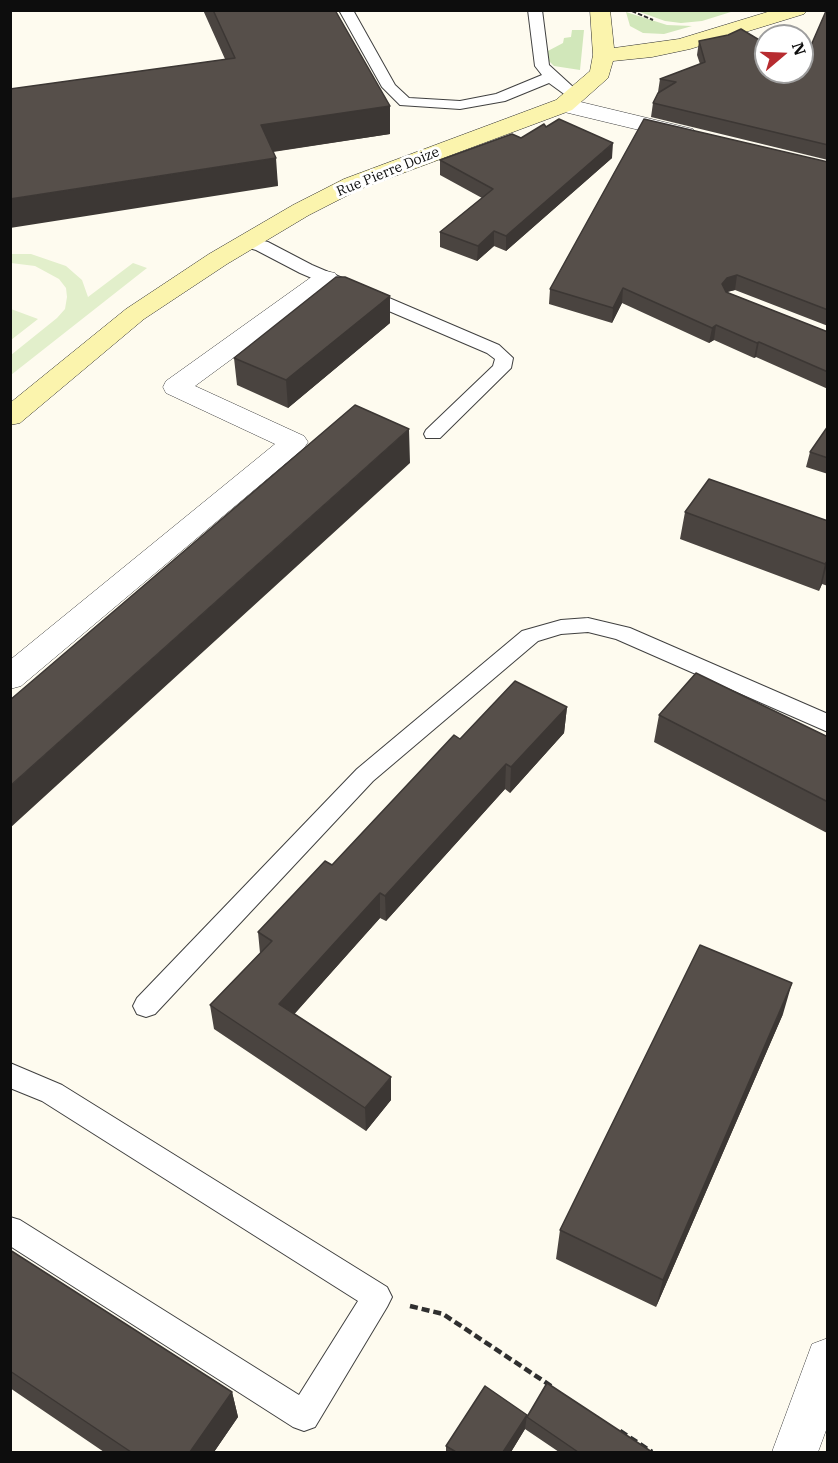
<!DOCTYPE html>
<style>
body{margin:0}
#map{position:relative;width:838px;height:1463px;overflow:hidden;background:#fefbef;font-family:"IBM Plex Serif",serif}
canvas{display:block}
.frame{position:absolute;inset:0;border:12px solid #0d0d0d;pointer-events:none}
.north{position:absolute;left:754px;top:24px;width:60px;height:60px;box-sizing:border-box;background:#fff;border:2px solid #9e9e9e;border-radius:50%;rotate:71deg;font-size:16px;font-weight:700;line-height:24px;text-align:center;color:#0d0d0d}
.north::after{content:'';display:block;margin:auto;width:21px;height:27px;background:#b72c30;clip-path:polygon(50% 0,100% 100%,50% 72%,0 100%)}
</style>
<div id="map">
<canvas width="838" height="1463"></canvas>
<div class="frame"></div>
<div class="north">N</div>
</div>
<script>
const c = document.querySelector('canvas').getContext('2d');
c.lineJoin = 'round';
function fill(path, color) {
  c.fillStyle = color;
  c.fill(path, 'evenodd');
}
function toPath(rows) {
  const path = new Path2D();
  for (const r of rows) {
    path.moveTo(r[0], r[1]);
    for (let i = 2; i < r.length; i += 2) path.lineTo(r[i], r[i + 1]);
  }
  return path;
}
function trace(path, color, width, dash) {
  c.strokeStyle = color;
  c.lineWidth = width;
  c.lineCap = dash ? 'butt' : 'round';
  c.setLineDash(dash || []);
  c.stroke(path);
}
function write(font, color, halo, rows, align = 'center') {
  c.font = font + ' "IBM Plex Serif",serif';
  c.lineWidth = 6;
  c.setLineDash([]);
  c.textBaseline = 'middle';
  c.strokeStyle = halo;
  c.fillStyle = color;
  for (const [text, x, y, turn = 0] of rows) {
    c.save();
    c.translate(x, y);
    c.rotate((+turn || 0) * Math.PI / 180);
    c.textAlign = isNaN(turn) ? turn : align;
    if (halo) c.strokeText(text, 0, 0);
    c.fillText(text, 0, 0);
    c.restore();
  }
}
fill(toPath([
 [637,11,734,11,702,21,681,23,665,21],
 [626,12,667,25,692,26,664,34,643,33,630,26],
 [572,30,584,30,580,70,554,66,548,60,546,52,563,43,564,38,571,37]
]), '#d1e7ba');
fill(toPath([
 [11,254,31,254,66,266,82,280,88,297,133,263,147,268,11,375,11,355,57,318,65,309,67,297,66,288,59,279,35,266,11,263],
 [11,309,38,319,11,340]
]), '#e2efcb');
const lane = toPath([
 [339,10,353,10,395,85,409,98,460,101,496,94,542,75,535,66,528,10,542,10,549,65,583,96,576,100,571,99,549,83,505,101,460,109,400,105,382,87,339,10],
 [248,237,268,242,312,265,499,345,513,358,511,368,440,438,426,438,424,434,426,430,493,366,495,359,487,353,300,273,256,250,242,246,240,242,248,237],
 [588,618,630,628,828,714,828,732,616,639,588,632,561,634,538,641,373,781,155,1014,146,1017,137,1014,133,1006,137,998,357,769,522,631,561,620,588,618],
 [10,1063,62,1085,387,1287,392,1297,387,1307,315,1427,304,1431,293,1427,10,1246,10,1217,20,1220,299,1395,358,1301,42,1101,10,1088,10,1063]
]);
const street = toPath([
 [564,98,693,129,696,134,693,139,685,141,556,110,553,105,556,100,564,98],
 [326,271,335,273,338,278,335,283,195,386,304,436,308,442,304,448,21,686,10,689,10,660,275,444,166,393,163,387,166,381,317,273,326,271],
 [828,1338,828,1425,818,1452,772,1452,812,1344,828,1338]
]);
const secondary = toPath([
 [590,10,610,10,614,48,679,39,774,10,807,10,804,14,690,49,652,57,613,61,608,78,572,110,360,189,309,215,227,264,144,319,20,423,10,425,10,403,126,309,209,254,293,205,344,179,556,100,590,71,593,55,590,10]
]);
trace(lane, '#404040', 2);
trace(street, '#404040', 1);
trace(secondary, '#2f2f2f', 1);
trace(toPath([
 [632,11,653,20]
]), '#2f2f2f', 2, [4.5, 2]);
trace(toPath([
 [410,1306,443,1314,551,1386],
 [620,1431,652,1452]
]), '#2f2f2f', 4.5, [8, 4]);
fill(lane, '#fff');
fill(street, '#fff');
fill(secondary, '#fbf4ad');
fill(toPath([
 [203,10,335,10,390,134,273,152,278,186,225,59],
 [828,11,828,160,651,117,653,103,659,93,658,92,660,79,700,64,697,55,699,41,802,72],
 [546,127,612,158,506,251,494,246,477,261,440,247,440,232,482,198,440,175,440,160,521,138],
 [828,162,828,326,735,290,726,292,828,332,828,389,756,357,754,358,714,340,709,343,622,303,612,323,549,304,550,289],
 [390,296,390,323,288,408,237,385,234,358],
 [828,426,828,474,806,467,810,452],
 [685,512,828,521,828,586,822,584,819,591,680,539],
 [567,707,564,733,510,793,505,789,386,921,380,918,294,1014,391,1100,366,1131,214,1029,210,1005,260,953,258,932,332,865,460,739],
 [659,715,828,737,827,833,654,742],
 [783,1014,656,1307,556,1259,560,1230],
 [10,1250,232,1392,238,1417,214,1452,104,1452,10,1388],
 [527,1415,527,1417,652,1452,559,1452,525,1429,511,1452,446,1452,446,1446]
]), '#4a4440');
fill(toPath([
 [390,106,390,134,263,153,261,125],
 [613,143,612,158,506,251,506,236],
 [276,158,278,186,10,228,10,199],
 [494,231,494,246,477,261,478,246],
 [737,275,735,290,724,293,722,284,727,278],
 [623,288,622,303,612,323,613,308],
 [390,296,390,323,288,408,286,380],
 [716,325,714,340,709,343,712,328],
 [759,342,756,357,754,358,757,343],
 [409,429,410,463,10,828,10,786],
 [828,560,822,584,819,591,825,564],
 [567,707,564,733,510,793,511,767],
 [506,764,505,789,386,921,385,896],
 [380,893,380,918,282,1028,279,1004],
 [792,983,783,1014,656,1307,663,1280],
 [391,1077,391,1100,366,1131,365,1108],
 [232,1392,238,1417,214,1452,190,1452],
 [527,1415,525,1429,511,1452,503,1452]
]), '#3c3734');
const building = toPath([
 [213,10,335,10,390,106,261,125,276,158,10,199,10,89,235,58,213,10],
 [826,11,828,11,828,145,653,103,658,93,676,82,660,79,705,62,699,41,728,35,741,29,766,44,766,72,802,72,802,66,826,11],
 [559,119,613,143,506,236,494,231,478,246,440,232,493,189,440,160,512,134,521,138,544,124,546,127,559,119],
 [644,119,828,162,828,310,737,275,727,278,722,284,726,292,828,332,828,372,759,342,757,343,716,325,712,328,623,288,613,308,550,289,644,119],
 [336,277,345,277,390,296,286,380,234,358,336,277],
 [355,405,409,429,10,786,10,700,355,405],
 [828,426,828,458,810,452,828,426],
 [709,479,828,521,828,560,825,564,685,512,709,479],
 [696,673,828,737,828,802,659,715,696,673],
 [515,681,567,707,511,767,506,764,385,896,380,893,279,1004,391,1077,365,1108,210,1005,272,941,258,932,325,861,332,865,454,735,460,739,515,681],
 [700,945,792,983,663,1280,560,1230,700,945],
 [10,1250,232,1392,190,1452,131,1452,10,1371,10,1250],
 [547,1383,652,1452,578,1452,527,1417,547,1383],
 [485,1386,527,1415,503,1452,456,1452,446,1446,485,1386]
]);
fill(building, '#564f4a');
trace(building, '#3c3734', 1.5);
write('14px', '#0d0d0d', '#fff', [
 ["Rue Pierre Doize",388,172,-22]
]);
</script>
